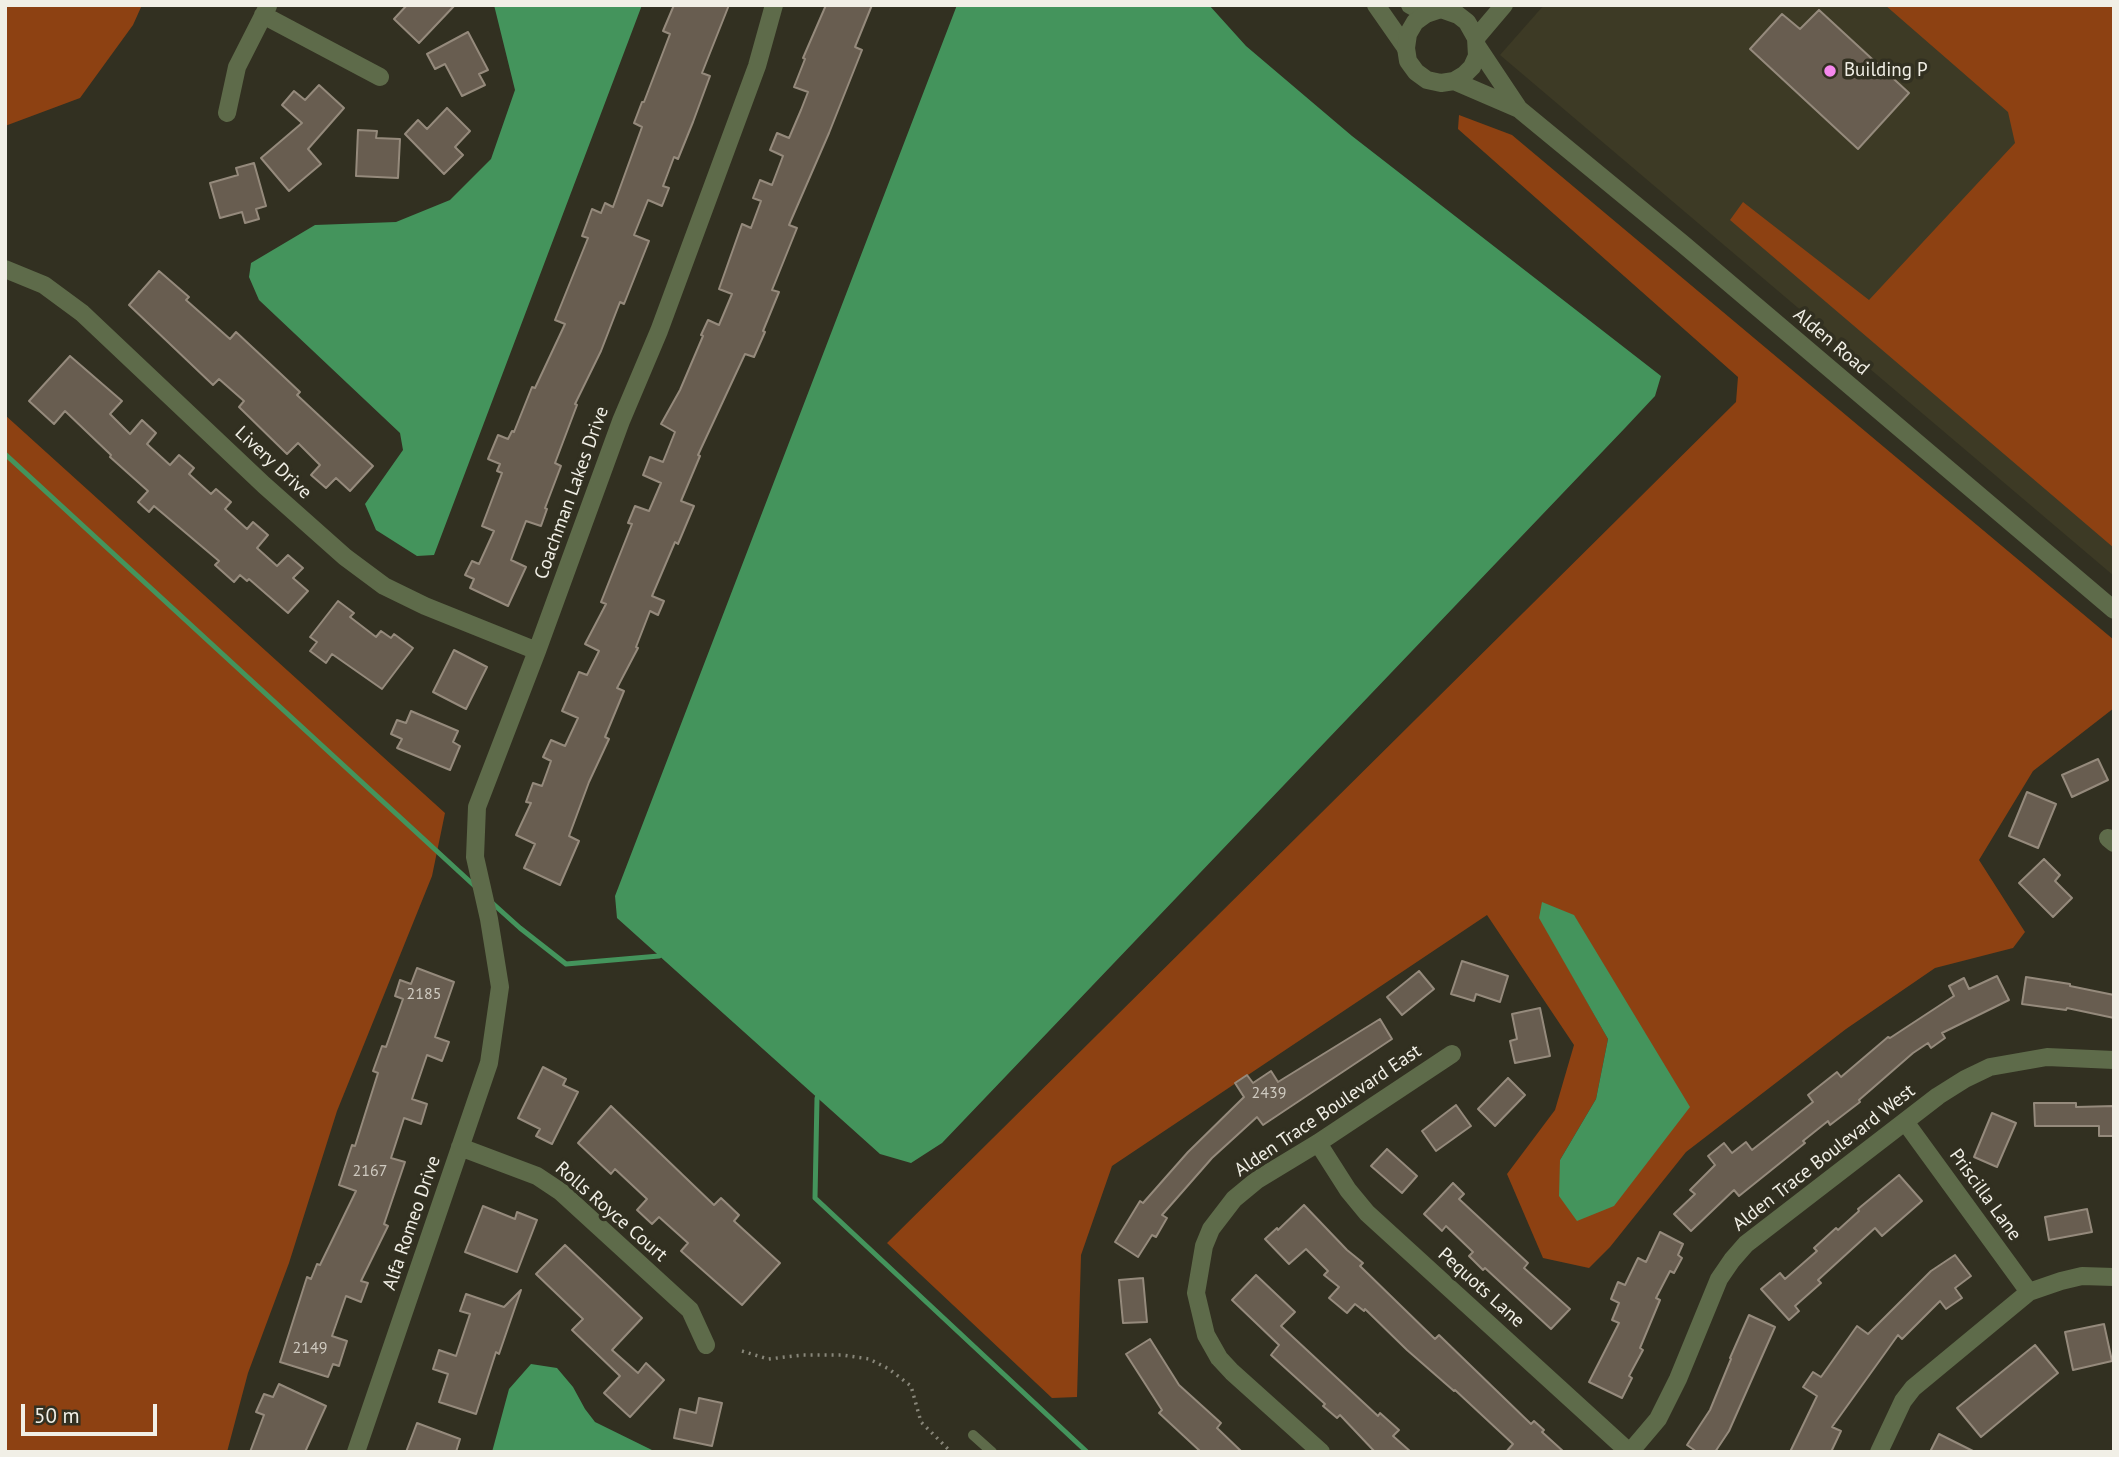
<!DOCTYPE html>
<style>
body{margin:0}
#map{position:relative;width:2119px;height:1457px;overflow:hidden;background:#323021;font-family:"PT Sans",sans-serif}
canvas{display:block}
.frame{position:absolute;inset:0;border:7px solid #f1efe6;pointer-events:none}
.scale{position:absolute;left:21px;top:1404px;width:136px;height:32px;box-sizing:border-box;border:4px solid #f1efe6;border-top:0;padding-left:9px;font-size:21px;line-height:24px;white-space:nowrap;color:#f1efe6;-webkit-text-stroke:5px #323021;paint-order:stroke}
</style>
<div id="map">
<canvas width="2119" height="1457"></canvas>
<div class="frame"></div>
<div class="scale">50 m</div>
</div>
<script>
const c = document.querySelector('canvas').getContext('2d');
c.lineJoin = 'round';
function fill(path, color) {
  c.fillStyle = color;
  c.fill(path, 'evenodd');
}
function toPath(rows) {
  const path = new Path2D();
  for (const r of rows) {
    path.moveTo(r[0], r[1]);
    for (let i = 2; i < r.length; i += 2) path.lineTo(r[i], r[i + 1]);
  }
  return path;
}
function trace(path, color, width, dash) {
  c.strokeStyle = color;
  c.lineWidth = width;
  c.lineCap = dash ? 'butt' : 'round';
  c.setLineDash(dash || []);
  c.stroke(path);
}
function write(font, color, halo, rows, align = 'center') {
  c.font = font + ' "PT Sans",sans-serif';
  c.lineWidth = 7;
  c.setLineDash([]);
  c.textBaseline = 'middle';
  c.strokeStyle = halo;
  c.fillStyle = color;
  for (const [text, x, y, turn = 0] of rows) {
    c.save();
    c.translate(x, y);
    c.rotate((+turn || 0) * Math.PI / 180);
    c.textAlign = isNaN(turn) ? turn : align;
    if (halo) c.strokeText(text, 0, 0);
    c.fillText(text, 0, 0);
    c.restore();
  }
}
fill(toPath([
 [1544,5,2114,5,2114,576,1500,55]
]), '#3d3a25');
fill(toPath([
 [5,5,142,5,133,25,80,98,5,126],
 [1885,5,2114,5,2114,548,1730,220,1743,202,1869,300,2015,143,2008,112],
 [1459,115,1512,135,2114,640,2114,708,2033,771,1979,860,2025,932,2013,948,1935,968,1846,1029,1686,1152,1610,1247,1589,1268,1543,1258,1507,1174,1555,1110,1574,1045,1487,915,1112,1166,1081,1255,1077,1397,1052,1398,887,1243,1736,402,1738,377,1458,129],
 [1540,918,1689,1107,1560,1160,1596,1099,1608,1039],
 [5,415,445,813,432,876,337,1111,289,1263,248,1373,227,1452,5,1452]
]), '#8d4112');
fill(toPath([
 [494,5,642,5,434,555,417,556,376,530,365,504,403,450,400,433,259,300,249,277,251,263,315,225,396,222,450,200,491,159,515,90],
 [957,5,1209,5,1246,46,1352,136,1661,376,1655,396,1625,428,942,1143,911,1163,880,1154,617,918,615,896],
 [1542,902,1574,915,1690,1107,1614,1206,1577,1221,1559,1196,1560,1160,1596,1099,1608,1039,1539,918],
 [531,1364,557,1368,573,1387,585,1409,595,1422,656,1452,492,1452,509,1389]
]), '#44945c');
trace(toPath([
 [5,454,478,889],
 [490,901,520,928,566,964,659,956],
 [817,1098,815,1198,1087,1452]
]), '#44945c', 5);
const building = toPath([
 [407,5,455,5,419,43,394,19,407,5],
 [674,5,729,5,702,73,710,76,693,122,678,159,674,157,663,186,669,188,662,206,648,200,634,235,649,241,624,304,620,302,601,351,575,404,577,405,555,463,561,466,545,508,547,509,541,526,526,521,511,560,526,567,508,606,470,588,474,579,465,575,472,561,479,564,494,531,482,526,502,473,497,471,500,464,488,459,498,435,508,439,512,431,514,432,532,387,535,388,565,324,555,320,588,238,582,236,592,209,601,213,605,203,613,207,642,127,634,123,642,102,644,102,670,34,663,31,674,5],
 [826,5,872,5,855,47,862,50,829,133,789,225,797,228,772,290,779,292,763,331,765,332,754,357,745,354,698,455,700,456,681,501,694,506,678,544,675,542,652,596,664,601,658,615,650,611,636,647,638,648,617,688,624,691,605,737,609,739,589,782,569,836,579,841,560,885,524,868,535,844,516,835,531,803,526,802,533,783,542,786,551,761,543,757,551,740,565,746,578,718,562,711,579,672,587,675,599,651,585,644,606,604,601,602,632,524,628,523,635,506,649,511,661,483,643,475,650,457,663,462,675,432,661,424,680,390,703,336,701,335,708,320,719,325,732,294,719,289,742,224,751,228,761,201,753,198,760,180,772,185,783,156,770,150,777,133,789,138,801,110,808,92,794,87,805,59,803,58,826,5],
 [1819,10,1909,93,1858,149,1750,49,1782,14,1800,29,1819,10],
 [468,32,488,70,479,74,485,85,462,96,445,64,435,69,427,54,468,32],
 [319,85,344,108,308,149,321,164,289,191,261,158,302,123,282,105,294,91,305,100,319,85],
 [447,108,470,131,455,147,463,155,444,174,405,134,418,120,427,129,447,108],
 [358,130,377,131,376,138,400,139,398,178,356,176,358,130],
 [254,163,266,206,256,209,259,219,245,223,242,212,220,218,210,183,238,175,236,168,254,163],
 [159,271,189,297,186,300,230,339,236,332,266,360,300,392,297,395,373,466,350,491,336,478,326,488,311,475,320,465,298,443,287,454,239,407,244,401,219,379,213,385,129,305,159,271],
 [70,356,122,401,110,414,130,434,142,420,156,433,147,444,170,465,179,455,194,468,189,474,211,494,216,489,231,502,225,509,247,529,253,522,268,535,257,548,277,566,288,555,303,568,293,578,308,591,288,613,249,579,247,581,240,575,234,582,215,565,219,561,154,506,149,512,138,502,148,491,110,457,111,455,65,411,54,424,29,401,70,356],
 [338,601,354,613,350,617,376,637,381,631,391,638,394,634,413,648,382,689,332,654,326,663,310,651,317,642,310,637,338,601],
 [454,650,487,667,466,709,433,692,454,650],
 [411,711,458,731,453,742,460,746,450,770,397,748,402,739,391,734,397,720,406,723,411,711],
 [2098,759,2108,780,2072,797,2062,775,2098,759],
 [2027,792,2056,804,2038,848,2009,836,2027,792],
 [2044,859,2060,875,2055,881,2072,898,2053,917,2019,883,2044,859],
 [1462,961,1508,976,1500,1002,1476,994,1474,1001,1451,994,1462,961],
 [417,968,454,982,435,1037,449,1042,442,1061,427,1055,412,1099,427,1104,421,1124,404,1118,391,1158,405,1162,384,1224,388,1226,361,1281,368,1283,361,1302,346,1296,332,1336,347,1341,339,1366,333,1364,328,1377,280,1362,307,1277,311,1279,317,1264,320,1265,356,1191,339,1185,352,1145,355,1146,378,1073,373,1071,382,1046,386,1047,403,999,395,996,400,980,411,984,417,968],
 [1419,971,1434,989,1402,1015,1387,997,1419,971],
 [1997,976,2009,1000,1942,1033,1945,1038,1931,1048,1928,1043,1913,1053,1859,1100,1860,1102,1830,1125,1828,1121,1803,1141,1805,1143,1739,1196,1734,1190,1691,1231,1674,1214,1695,1194,1690,1190,1715,1165,1708,1156,1724,1143,1732,1153,1746,1142,1752,1150,1813,1102,1808,1095,1837,1072,1841,1077,1888,1037,1890,1038,1954,996,1949,986,1964,978,1969,989,1997,976],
 [2026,977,2070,984,2070,986,2114,995,2114,1018,2067,1008,2066,1010,2022,1004,2026,977],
 [1540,1008,1550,1056,1515,1063,1510,1041,1517,1039,1512,1014,1540,1008],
 [1380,1019,1392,1039,1263,1125,1257,1117,1212,1158,1162,1215,1167,1218,1156,1237,1152,1235,1138,1257,1115,1242,1140,1201,1143,1203,1188,1152,1244,1097,1235,1083,1247,1075,1253,1083,1271,1071,1278,1082,1380,1019],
 [543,1067,566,1079,563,1085,578,1092,552,1144,536,1136,540,1129,518,1118,543,1067],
 [1508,1078,1525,1095,1495,1126,1478,1109,1508,1078],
 [2034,1103,2076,1103,2076,1107,2114,1106,2114,1136,2099,1136,2099,1126,2035,1126,2034,1103],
 [1456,1105,1471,1126,1436,1151,1422,1131,1456,1105],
 [611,1106,714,1205,721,1198,739,1215,734,1221,780,1263,742,1305,681,1251,688,1243,659,1217,652,1224,637,1210,647,1199,615,1169,611,1174,578,1143,611,1106],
 [1992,1113,2016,1123,1997,1167,1974,1157,1992,1113],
 [1387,1149,1417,1176,1402,1193,1371,1166,1387,1149],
 [1899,1175,1922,1201,1882,1236,1875,1228,1818,1280,1821,1283,1795,1306,1799,1311,1789,1320,1761,1289,1780,1273,1785,1279,1817,1251,1814,1248,1836,1228,1838,1230,1859,1211,1858,1209,1899,1175],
 [1453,1183,1464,1194,1459,1199,1528,1263,1524,1268,1570,1309,1551,1329,1485,1268,1483,1270,1469,1256,1473,1252,1446,1226,1442,1231,1424,1214,1453,1183],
 [1304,1205,1347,1250,1363,1263,1360,1266,1435,1339,1439,1335,1531,1424,1534,1421,1544,1430,1542,1432,1564,1452,1506,1452,1513,1444,1455,1390,1454,1391,1407,1350,1365,1309,1364,1311,1355,1304,1347,1313,1329,1298,1339,1287,1324,1275,1328,1271,1306,1249,1289,1264,1265,1239,1277,1228,1278,1230,1304,1205],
 [483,1206,515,1219,517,1212,537,1220,517,1272,465,1252,483,1206],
 [2087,1209,2092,1232,2049,1240,2045,1217,2087,1209],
 [1660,1232,1683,1244,1678,1255,1682,1258,1674,1273,1670,1271,1656,1298,1660,1300,1640,1348,1643,1350,1629,1376,1632,1378,1622,1398,1589,1382,1619,1323,1612,1320,1619,1303,1611,1299,1618,1282,1625,1285,1638,1258,1646,1262,1660,1232],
 [565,1245,642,1318,612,1350,638,1373,646,1363,664,1380,630,1417,604,1393,620,1376,572,1330,583,1319,536,1274,565,1245],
 [1955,1255,1971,1276,1955,1288,1962,1298,1946,1309,1940,1301,1902,1339,1898,1335,1832,1427,1841,1431,1831,1452,1790,1452,1817,1396,1803,1387,1813,1372,1821,1377,1857,1326,1868,1334,1931,1271,1955,1255],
 [1256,1275,1295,1312,1281,1326,1378,1416,1380,1413,1399,1430,1393,1436,1411,1452,1375,1452,1340,1415,1337,1418,1323,1406,1325,1404,1271,1355,1279,1345,1232,1300,1256,1275],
 [1143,1278,1147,1322,1123,1323,1119,1280,1143,1278],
 [521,1290,499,1354,496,1352,476,1414,439,1402,448,1374,433,1369,439,1350,456,1356,470,1314,460,1311,466,1294,504,1307,521,1290],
 [1749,1315,1775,1327,1729,1431,1715,1452,1697,1452,1687,1445,1710,1410,1731,1359,1730,1358,1749,1315],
 [2104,1324,2112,1361,2073,1370,2065,1332,2104,1324],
 [1150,1339,1179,1385,1221,1423,1217,1428,1242,1452,1201,1452,1159,1413,1162,1410,1126,1354,1150,1339],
 [2035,1345,2058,1373,1981,1437,1957,1408,2035,1345],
 [279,1384,326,1406,305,1452,250,1452,264,1415,256,1412,264,1394,273,1397,279,1384],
 [699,1398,722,1403,712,1446,674,1438,680,1409,696,1413,699,1398],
 [417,1423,460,1439,456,1452,406,1452,417,1423],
 [1939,1434,1975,1452,1930,1452,1939,1434]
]);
fill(building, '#685d50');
trace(building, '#958a7c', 2);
trace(toPath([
 [742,1351,768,1359,803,1355,842,1355,869,1359,889,1369,911,1386,921,1422,951,1452]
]), '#888679', 3.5, [2, 5]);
trace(toPath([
 [973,1435,992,1452]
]), '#5e6b4a', 10);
trace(toPath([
 [1376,5,1406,48],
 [1410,5,1426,14],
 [263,15,380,77],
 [227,113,237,67,268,6],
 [5,269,44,285,82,313,264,485,345,557,384,586,425,606,537,651],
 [2108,838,2114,843],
 [1906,1123,2029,1292],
 [1318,1143,1348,1190,1367,1213,1629,1452],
 [460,1147,537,1176,561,1192,690,1310,706,1345],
 [356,1452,489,1063,500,987,489,919,475,857,477,807,537,651,621,421,659,331,757,66,774,5],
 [1321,1452,1232,1372,1219,1358,1206,1335,1196,1293,1204,1246,1211,1229,1234,1199,1257,1180,1318,1143,1452,1054],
 [1630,1452,1658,1419,1678,1379,1719,1279,1732,1260,1746,1244,1938,1096,1965,1079,1990,1067,2047,1057,2114,1060],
 [1879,1452,1903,1401,1913,1388,2029,1292,2061,1281,2082,1276,2114,1277]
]), '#5e6b4a', 18);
trace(toPath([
 [1441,9,1458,15,1467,22,1476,38,1477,56,1472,67,1464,75,1454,81,1441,83,1427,80,1416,72,1408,61,1406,48,1408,34,1415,22,1426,14,1441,9],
 [1476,38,1504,5],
 [1477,46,1519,109],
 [1454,81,1519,109,1683,244,2114,610]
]), '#5e6b4a', 18);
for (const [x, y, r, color] of [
 [1830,71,7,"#f688ed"]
]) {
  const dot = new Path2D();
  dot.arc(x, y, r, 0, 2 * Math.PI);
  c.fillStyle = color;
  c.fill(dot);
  trace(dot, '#323021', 2.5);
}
write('16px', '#cfcac0', null, [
 ["2185",424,994],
 ["2439",1269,1093],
 ["2167",370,1171],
 ["2149",310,1348]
]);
write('19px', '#f1efe6', '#323021', [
 ["Building P",1844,71]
], 'left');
write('19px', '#f1efe6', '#323021', [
 ["Alden Road",1831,342,40],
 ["Livery Drive",273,463,43],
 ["Coachman Lakes Drive",572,493,-70],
 ["Alden Trace Boulevard East",1328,1111,-34],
 ["Alden Trace Boulevard West",1824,1158,-38],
 ["Priscilla Lane",1985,1195,54],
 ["Rolls Royce Court",611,1212,41],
 ["Alfa Romeo Drive",412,1223,-71],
 ["Pequots Lane",1481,1288,42]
]);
</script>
